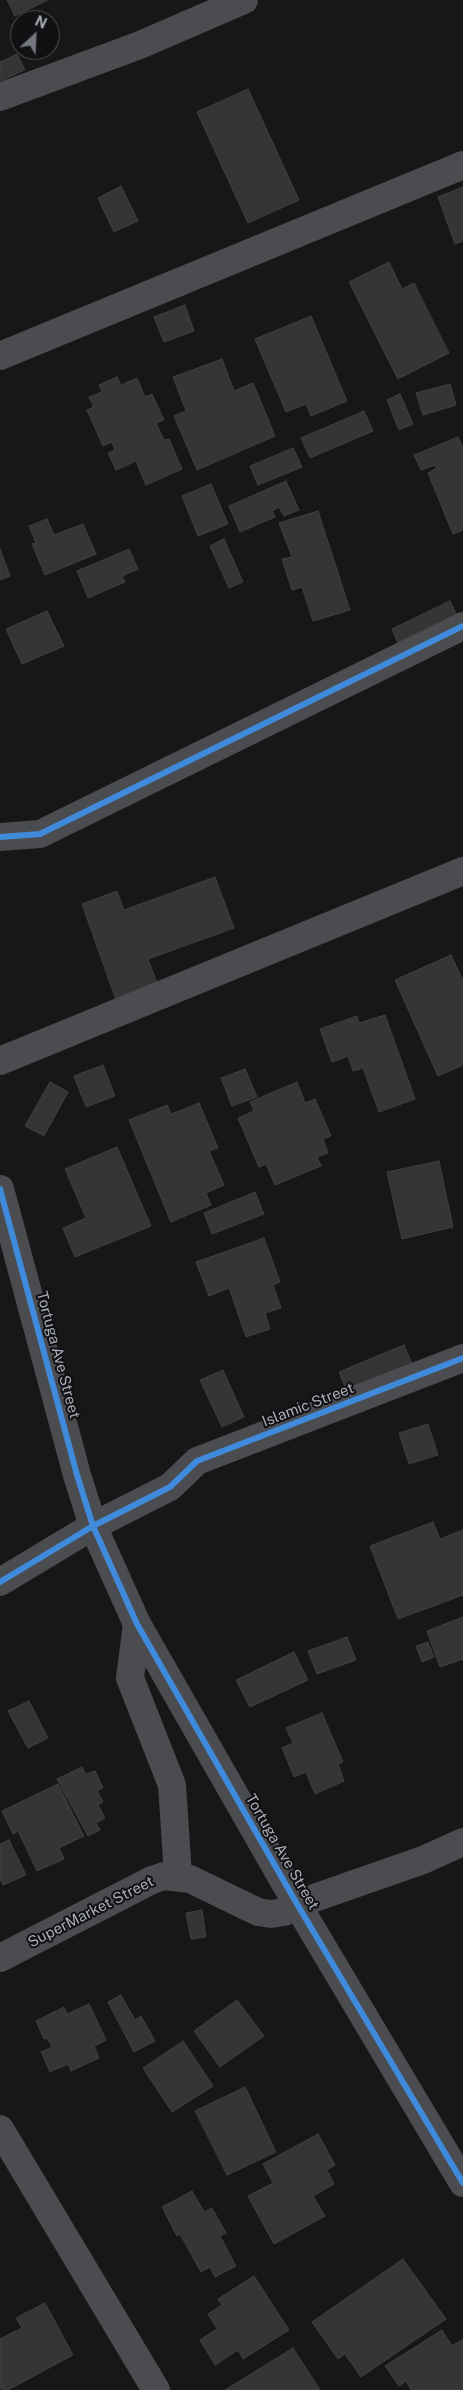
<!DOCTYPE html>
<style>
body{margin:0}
#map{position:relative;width:463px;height:2390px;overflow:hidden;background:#171717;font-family:"Public Sans",sans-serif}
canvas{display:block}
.north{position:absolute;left:10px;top:10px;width:50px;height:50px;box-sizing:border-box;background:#111113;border:1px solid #4d4f55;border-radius:50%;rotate:25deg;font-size:14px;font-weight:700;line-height:20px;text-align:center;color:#a8adb8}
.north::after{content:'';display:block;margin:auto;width:18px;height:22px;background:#757880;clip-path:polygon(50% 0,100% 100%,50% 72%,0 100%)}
</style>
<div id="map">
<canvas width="463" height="2390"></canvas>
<div class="north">N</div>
</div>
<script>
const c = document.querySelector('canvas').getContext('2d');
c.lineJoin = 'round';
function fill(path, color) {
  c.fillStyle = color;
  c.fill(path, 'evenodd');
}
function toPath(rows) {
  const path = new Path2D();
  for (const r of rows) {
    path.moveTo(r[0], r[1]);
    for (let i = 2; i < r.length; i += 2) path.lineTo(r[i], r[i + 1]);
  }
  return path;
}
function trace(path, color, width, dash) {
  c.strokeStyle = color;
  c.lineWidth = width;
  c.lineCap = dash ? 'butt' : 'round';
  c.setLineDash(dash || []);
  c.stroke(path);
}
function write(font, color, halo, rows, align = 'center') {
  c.font = font + ' "Public Sans",sans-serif';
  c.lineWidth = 4;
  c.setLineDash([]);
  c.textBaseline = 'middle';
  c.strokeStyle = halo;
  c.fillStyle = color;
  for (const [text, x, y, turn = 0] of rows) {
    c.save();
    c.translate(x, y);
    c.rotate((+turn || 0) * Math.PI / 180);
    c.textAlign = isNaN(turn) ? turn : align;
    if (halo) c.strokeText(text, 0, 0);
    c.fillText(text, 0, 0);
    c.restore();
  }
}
const building = toPath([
 [7,0,48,0,15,16,7,0],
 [17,54,25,70,0,81,0,62,17,54],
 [248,89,299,200,248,223,197,112,248,89],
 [121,186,138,221,114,232,98,198,121,186],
 [463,187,463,241,455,244,438,197,463,187],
 [389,262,402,289,414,283,449,353,398,379,349,282,389,262],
 [185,305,194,331,164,342,154,317,185,305],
 [311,316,347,401,311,416,306,404,286,412,255,339,311,316],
 [222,359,234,391,253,383,275,436,197,470,174,416,186,411,173,377,222,359],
 [117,377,121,385,137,378,145,397,152,394,164,420,156,423,164,440,169,439,182,469,146,485,136,461,116,470,108,453,115,450,112,442,103,446,87,410,94,407,89,397,102,392,99,385,117,377],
 [450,384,456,405,423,415,416,393,450,384],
 [400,394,413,424,399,430,387,400,400,394],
 [364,411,373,431,310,458,301,438,364,411],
 [458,437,463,447,463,530,453,534,428,473,437,468,435,465,421,470,414,455,458,437],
 [293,448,302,467,258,485,250,466,293,448],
 [286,481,299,510,284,516,279,507,272,511,275,517,240,532,229,506,286,481],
 [211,484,228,524,198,536,182,496,211,484],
 [318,511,350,610,313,621,302,587,292,590,282,559,292,557,279,523,318,511],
 [47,519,54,535,83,524,96,554,45,575,32,544,36,543,29,526,47,519],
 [224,539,243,582,229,588,210,546,224,539],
 [0,549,10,576,0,580,0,549],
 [129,549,138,569,122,576,125,582,88,598,77,571,129,549],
 [450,601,457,615,398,643,392,629,450,601],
 [47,611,64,646,22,664,6,629,47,611],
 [215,877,234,928,148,959,159,988,117,1003,82,904,117,891,124,910,215,877],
 [451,955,463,981,463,1065,438,1076,395,980,451,955],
 [385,1015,415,1099,379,1112,363,1068,353,1071,348,1056,332,1062,320,1029,357,1016,359,1023,385,1015],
 [103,1065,115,1096,86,1107,74,1076,103,1065],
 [245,1069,257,1097,232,1106,221,1078,245,1069],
 [50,1082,68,1092,44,1136,25,1126,50,1082],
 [297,1082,305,1103,315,1099,331,1136,323,1139,328,1153,317,1157,321,1166,275,1185,266,1164,259,1167,238,1118,254,1111,250,1102,297,1082],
 [199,1103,218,1148,209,1151,224,1185,206,1193,211,1205,171,1222,129,1120,167,1105,171,1114,199,1103],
 [117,1147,151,1226,75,1257,63,1228,86,1218,65,1169,117,1147],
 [439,1161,453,1227,402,1239,387,1172,439,1161],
 [255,1192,264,1214,212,1234,204,1213,255,1192],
 [264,1238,280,1282,273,1285,281,1308,265,1313,270,1329,246,1337,229,1288,209,1296,196,1262,264,1238],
 [404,1345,414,1369,349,1396,339,1372,404,1345],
 [223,1370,244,1417,222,1427,200,1380,223,1370],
 [428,1424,438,1455,409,1464,399,1433,428,1424],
 [433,1522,440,1539,463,1530,463,1595,398,1619,370,1546,433,1522],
 [463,1617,463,1659,440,1667,427,1631,463,1617],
 [347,1637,356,1660,317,1674,308,1651,347,1637],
 [428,1642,434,1657,422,1662,416,1646,428,1642],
 [294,1652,308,1680,250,1707,236,1680,294,1652],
 [29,1701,48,1738,28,1748,8,1711,29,1701],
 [322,1713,343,1762,338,1764,344,1781,315,1794,306,1772,294,1777,282,1748,293,1743,286,1728,322,1713],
 [82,1767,86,1774,95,1771,103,1788,97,1791,103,1802,98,1805,105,1818,96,1823,100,1830,88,1836,57,1779,82,1767],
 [58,1784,84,1836,59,1848,64,1859,37,1871,18,1831,13,1834,2,1811,58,1784],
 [9,1840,26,1875,3,1885,0,1879,0,1844,9,1840],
 [202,1910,206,1937,191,1939,186,1913,202,1910],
 [121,1995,135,2020,141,2016,155,2041,134,2052,108,2002,121,1995],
 [237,2000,264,2036,220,2067,194,2031,237,2000],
 [89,2004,106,2040,94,2046,99,2058,71,2071,68,2064,50,2072,41,2052,52,2047,47,2038,44,2039,36,2021,64,2007,67,2014,89,2004],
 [183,2041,213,2086,172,2112,143,2068,183,2041],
 [245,2087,276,2152,227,2175,195,2111,245,2087],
 [318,2134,335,2165,327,2170,334,2184,313,2196,325,2216,274,2244,248,2196,273,2183,263,2164,318,2134],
 [192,2191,204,2212,212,2208,226,2233,220,2236,236,2266,215,2277,210,2267,201,2272,180,2234,177,2236,162,2207,192,2191],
 [403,2259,446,2319,361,2377,345,2354,338,2359,312,2322,403,2259],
 [254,2276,289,2330,243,2359,238,2350,215,2365,200,2340,217,2329,208,2314,222,2305,218,2299,254,2276],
 [45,2303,73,2355,8,2390,2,2390,0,2386,0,2339,22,2328,16,2318,45,2303],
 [442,2330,452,2346,463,2339,463,2390,411,2390,406,2381,399,2386,385,2366,442,2330],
 [293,2348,320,2390,225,2390,293,2348]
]);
fill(building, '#353536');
trace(building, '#3f4043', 1);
trace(toPath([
 [0,97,140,45,244,0],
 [0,356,463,165],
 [0,837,40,834,463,626],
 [0,1061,463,871],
 [0,1189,77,1475,93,1526,137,1624,297,1904,463,2183],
 [0,1582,93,1526,170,1487,197,1461,463,1358],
 [137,1624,130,1678,172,1785,178,1876],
 [0,1958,152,1880,164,1876,190,1879,258,1912,271,1914,284,1912,297,1904,423,1860,463,1842],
 [0,2129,156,2390]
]), '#4b4c50', 28);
trace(toPath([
 [0,837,40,834,463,626],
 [0,1189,77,1475,93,1526,137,1624,297,1904,463,2183],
 [0,1582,93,1526,170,1487,197,1461,463,1358]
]), '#408adc', 6);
write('15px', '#a8adb8', '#111113', [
 ["Tortuga Ave Street",58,1355,75],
 ["Islamic Street",308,1405,-21],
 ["Tortuga Ave Street",282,1852,60],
 ["SuperMarket Street",91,1912,-27]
]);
</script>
